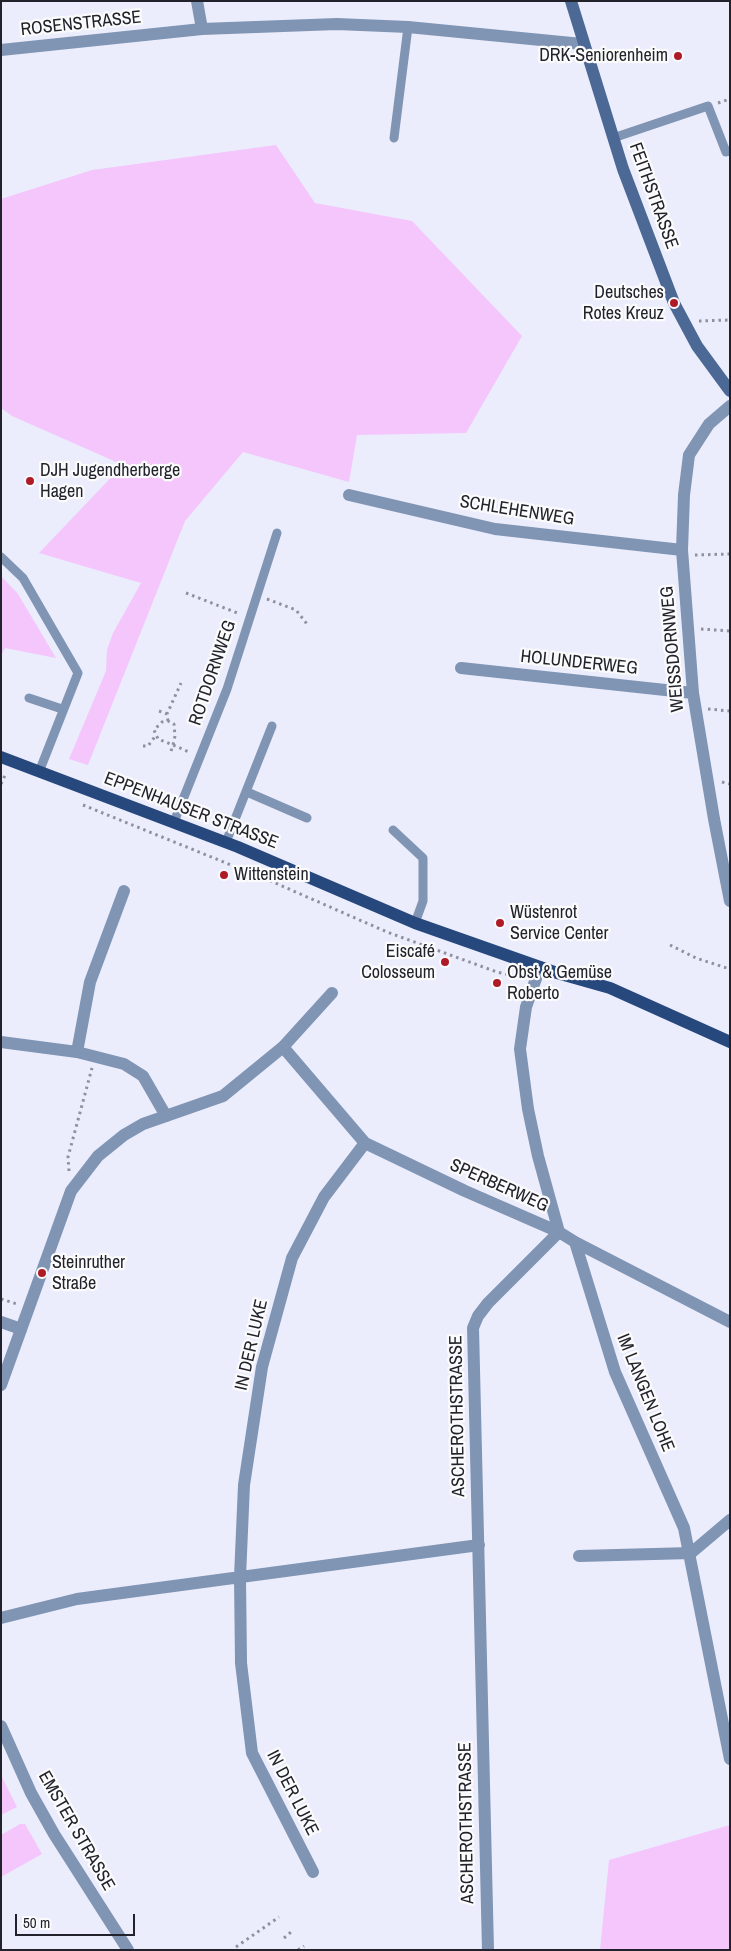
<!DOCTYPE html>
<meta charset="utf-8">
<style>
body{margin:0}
#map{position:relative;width:731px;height:1951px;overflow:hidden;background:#ebedfd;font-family:"Archivo Narrow",sans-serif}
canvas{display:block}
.frame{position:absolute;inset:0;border:2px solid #21222c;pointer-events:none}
.scale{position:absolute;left:15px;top:1914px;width:120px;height:22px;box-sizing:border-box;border:2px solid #21222c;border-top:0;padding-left:6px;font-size:15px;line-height:18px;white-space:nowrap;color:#21222c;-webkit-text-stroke:4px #fbfbfb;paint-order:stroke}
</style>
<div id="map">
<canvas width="731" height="1951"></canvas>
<div class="frame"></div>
<div class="scale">50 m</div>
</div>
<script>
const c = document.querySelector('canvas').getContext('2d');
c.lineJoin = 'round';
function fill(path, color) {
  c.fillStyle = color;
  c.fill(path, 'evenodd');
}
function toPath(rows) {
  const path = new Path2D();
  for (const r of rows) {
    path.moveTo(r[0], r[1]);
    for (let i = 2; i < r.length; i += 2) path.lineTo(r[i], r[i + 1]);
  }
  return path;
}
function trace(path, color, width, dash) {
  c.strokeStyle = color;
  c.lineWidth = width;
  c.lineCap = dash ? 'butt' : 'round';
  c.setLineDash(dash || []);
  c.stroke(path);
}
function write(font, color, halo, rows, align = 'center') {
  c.font = font + ' "Archivo Narrow",sans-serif';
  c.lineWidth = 4.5;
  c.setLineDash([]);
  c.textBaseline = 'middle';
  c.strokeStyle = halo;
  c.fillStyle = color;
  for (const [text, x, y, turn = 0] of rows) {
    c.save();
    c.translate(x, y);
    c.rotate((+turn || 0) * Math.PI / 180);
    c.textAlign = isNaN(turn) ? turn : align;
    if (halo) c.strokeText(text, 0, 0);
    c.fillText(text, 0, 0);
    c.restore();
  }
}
fill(toPath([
 [276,145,315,203,412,221,522,336,466,433,357,435,349,482,243,452,185,521,88,765,69,759,106,671,107,650,113,633,141,583,39,553,123,465,12,416,1,408,1,199,92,170],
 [1,576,18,594,56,658,5,648,1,656],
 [1,1775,17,1807,1,1815],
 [20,1824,25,1824,42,1854,1,1877,1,1835],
 [730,1825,730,1950,600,1950,609,1860]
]), '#f4c6fb');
trace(toPath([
 [718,103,730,99],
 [699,321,730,320],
 [695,555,730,554],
 [186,593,240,614],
 [267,599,296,610,307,624],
 [701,629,730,631],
 [708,709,730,711],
 [159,711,167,714],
 [168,721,167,714,181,683],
 [143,746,148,746,156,735],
 [171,751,173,745,175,736,174,724,168,721,162,722,154,730,158,739,173,745,189,752],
 [722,782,730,784],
 [1,784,6,773],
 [83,805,273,882,387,932,497,972,523,978],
 [670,945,696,958,730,969],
 [69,1171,68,1157,92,1068],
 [1,1299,17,1304],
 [284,1938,291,1932],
 [236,1947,279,1917],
 [298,1950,304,1946]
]), '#8e909d', 3, [2.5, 4]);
trace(toPath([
 [394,138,408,27],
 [613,138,708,106,726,152,730,151],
 [1,557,23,578,78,673,39,772],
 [29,698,62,709],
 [247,792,307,818],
 [174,822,227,689,277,533],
 [393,830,423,858,423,901,415,923],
 [226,842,272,726]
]), '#8094b3', 9);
trace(toPath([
 [197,1,202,29],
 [1,50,202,29,337,24,408,27,582,44],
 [730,406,709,424,689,455,684,495,682,550,693,693,714,819,730,901],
 [349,495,495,529,682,550],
 [461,668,693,693],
 [540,967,526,1007,520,1049,528,1109,538,1156,559,1232],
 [1,1042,77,1052,124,1064,143,1076,166,1116],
 [283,1047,365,1143,465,1191,559,1232,575,1242,730,1322],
 [77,1052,90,982,124,891],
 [575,1242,615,1372,684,1528,730,1759],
 [1,1322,21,1329],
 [691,1553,730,1520],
 [579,1556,691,1553],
 [1,1618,77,1599,479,1545],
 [313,1872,252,1753,241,1663,240,1577,244,1485,262,1367,292,1258,324,1197,365,1143],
 [488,1950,473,1328,478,1316,488,1303,559,1232]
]), '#8094b3', 12);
trace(toPath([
 [1,1385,71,1191,98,1156,124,1135,143,1124,223,1096,283,1047,332,993],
 [1,1726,31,1793,54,1834,128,1950]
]), '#8094b3', 12);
trace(toPath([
 [571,1,623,169,674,303,697,346,730,391]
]), '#4c6894', 12);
trace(toPath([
 [1,757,238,847,415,923,557,973,610,988,730,1042]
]), '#27487d', 12);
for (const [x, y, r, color] of [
 [678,56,5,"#ae1b26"],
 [674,303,5,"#ae1b26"],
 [30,481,5,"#ae1b26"],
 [224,875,5,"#ae1b26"],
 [500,923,5,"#ae1b26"],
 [445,962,5,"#ae1b26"],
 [497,983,5,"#ae1b26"],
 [42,1273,5,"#ae1b26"]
]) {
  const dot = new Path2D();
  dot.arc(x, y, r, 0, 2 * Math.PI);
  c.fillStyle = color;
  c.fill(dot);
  trace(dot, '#fbfbfb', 2);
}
write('18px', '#21222c', '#fbfbfb', [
 ["ROSENSTRASSE",81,24,-6],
 ["FEITHSTRASSE",653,196,70],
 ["SCHLEHENWEG",517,511,9],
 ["WEISSDORNWEG",673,649,-95],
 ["HOLUNDERWEG",579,663,6],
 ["ROTDORNWEG",213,673,-71],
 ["EPPENHAUSER STRASSE",191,811,21],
 ["SPERBERWEG",499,1186,24],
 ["IN DER LUKE",252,1345,-77],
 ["IM LANGEN LOHE",645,1393,68],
 ["ASCHEROTHSTRASSE",458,1416,-91],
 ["IN DER LUKE",292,1793,63],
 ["ASCHEROTHSTRASSE",467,1823,-91],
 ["EMSTER STRASSE",76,1831,60]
]);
write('18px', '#21222c', '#fbfbfb', [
 ["DRK-Seniorenheim",668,56,"right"],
 ["Deutsches",664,293,"right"],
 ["Rotes Kreuz",664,314,"right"],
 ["DJH Jugendherberge",40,471],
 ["Hagen",40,492],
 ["Wittenstein",234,875],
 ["Wüstenrot",510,913],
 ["Service Center",510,934],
 ["Eiscafé",435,952,"right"],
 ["Colosseum",435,973,"right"],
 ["Obst & Gemüse",507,973],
 ["Roberto",507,994],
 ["Steinruther",52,1263],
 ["Straße",52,1284]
], 'left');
</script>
